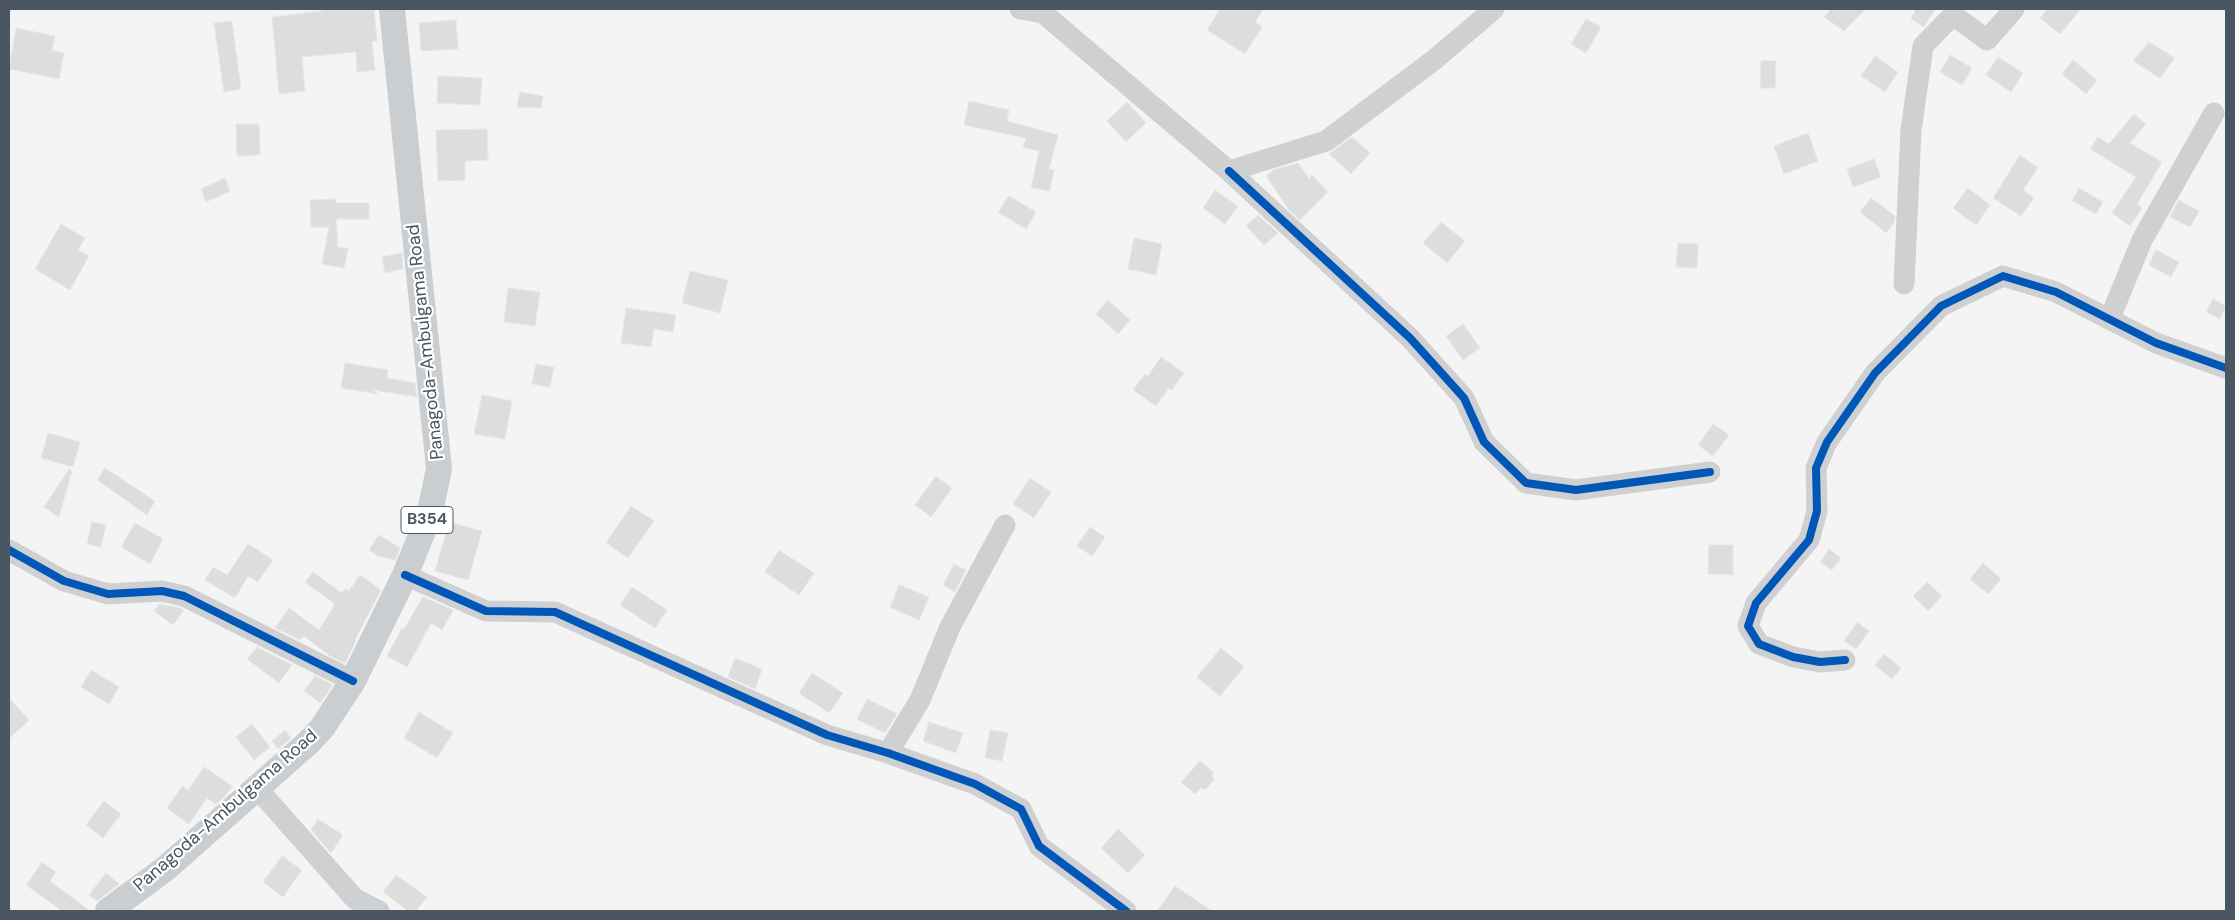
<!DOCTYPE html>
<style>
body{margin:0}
#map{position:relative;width:2235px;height:920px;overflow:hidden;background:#f4f4f4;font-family:"DM Sans",sans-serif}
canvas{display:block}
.frame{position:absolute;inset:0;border:10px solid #4a5661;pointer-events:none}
</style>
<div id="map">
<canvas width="2235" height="920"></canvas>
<div class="frame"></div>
</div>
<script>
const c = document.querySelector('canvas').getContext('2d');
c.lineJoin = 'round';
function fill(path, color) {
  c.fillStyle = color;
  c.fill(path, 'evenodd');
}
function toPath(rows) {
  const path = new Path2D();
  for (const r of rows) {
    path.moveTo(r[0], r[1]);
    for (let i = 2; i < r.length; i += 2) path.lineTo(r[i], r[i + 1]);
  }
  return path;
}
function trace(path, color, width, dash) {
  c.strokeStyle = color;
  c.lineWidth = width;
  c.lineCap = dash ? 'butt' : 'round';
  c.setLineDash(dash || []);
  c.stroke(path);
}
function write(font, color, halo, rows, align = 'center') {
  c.font = font + ' "DM Sans",sans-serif';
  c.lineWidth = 4.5;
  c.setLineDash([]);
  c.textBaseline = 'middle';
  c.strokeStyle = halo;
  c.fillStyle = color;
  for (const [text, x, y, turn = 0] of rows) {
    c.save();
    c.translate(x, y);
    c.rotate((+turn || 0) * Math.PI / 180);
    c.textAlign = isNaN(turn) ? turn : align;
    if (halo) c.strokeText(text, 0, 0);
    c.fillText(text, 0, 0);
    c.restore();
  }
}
const building = toPath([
 [321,9,374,9,377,41,372,42,375,70,357,72,356,52,302,57,305,91,279,94,272,17,322,11,321,9],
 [1220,9,1263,9,1255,22,1262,27,1245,54,1207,30,1220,9],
 [1831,9,1866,9,1844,31,1824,17,1831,9],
 [1916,9,1935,9,1924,27,1911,19,1916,9],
 [2048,9,2081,9,2060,34,2040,18,2048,9],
 [1586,19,1601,27,1586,53,1571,44,1586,19],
 [456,20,458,49,421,51,419,23,456,20],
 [232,21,241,89,224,92,214,23,232,21],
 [16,28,55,36,52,51,64,53,59,79,9,69,16,28],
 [2149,42,2175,58,2160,78,2133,61,2149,42],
 [1950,55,1972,68,1962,85,1940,72,1950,55],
 [1875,56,1898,72,1885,92,1861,76,1875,56],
 [1998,57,2023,73,2011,92,1986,75,1998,57],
 [2073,60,2097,80,2086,94,2062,74,2073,60],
 [1761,61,1776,61,1775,88,1760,88,1761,61],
 [438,76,482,78,480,105,437,103,438,76],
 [520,92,543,96,541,108,517,107,520,92],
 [969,101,1009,110,1007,121,1058,135,1049,169,1054,170,1050,191,1031,188,1039,151,1023,147,1026,138,964,125,969,101],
 [1127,102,1146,123,1126,142,1107,121,1127,102],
 [2134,114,2146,124,2130,143,2162,162,2137,204,2142,208,2130,226,2112,213,2136,177,2090,149,2098,137,2109,144,2134,114],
 [236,124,259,124,260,155,237,156,236,124],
 [487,129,488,160,465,161,465,180,438,181,436,130,487,129],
 [1808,133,1818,161,1784,174,1774,146,1808,133],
 [1352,137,1370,153,1351,174,1329,154,1352,137],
 [2020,155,2038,168,2023,190,2034,198,2021,216,1993,198,2020,155],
 [1874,159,1881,177,1853,187,1847,169,1874,159],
 [1298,163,1309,179,1312,175,1328,192,1300,220,1289,210,1266,176,1273,170,1298,163],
 [225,178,230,191,206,202,201,189,225,178],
 [1968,188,1990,205,1976,225,1953,208,1968,188],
 [2079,188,2103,202,2096,214,2072,201,2079,188],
 [1215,190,1238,206,1225,224,1203,208,1215,190],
 [1009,196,1036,212,1026,229,998,212,1009,196],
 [1871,198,1895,216,1894,223,1886,233,1860,212,1871,198],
 [335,199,336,203,369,203,369,219,336,219,338,247,348,248,344,268,322,264,329,227,311,227,310,200,335,199],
 [2179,200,2199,211,2190,227,2170,217,2179,200],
 [1258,215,1278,233,1264,245,1246,226,1258,215],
 [1441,222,1465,241,1447,263,1423,243,1441,222],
 [61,224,85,238,78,250,89,256,70,290,35,269,61,224],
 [1134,238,1162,244,1156,275,1128,269,1134,238],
 [1678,243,1698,244,1697,268,1676,267,1678,243],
 [2156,250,2179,262,2171,277,2149,265,2156,250],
 [402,253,403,269,385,273,382,257,402,253],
 [690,271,728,280,720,313,682,303,690,271],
 [508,288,540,292,535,326,504,322,508,288],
 [2213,299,2226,306,2220,319,2206,312,2213,299],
 [1108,300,1130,320,1118,334,1096,314,1108,300],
 [626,308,676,315,673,332,654,329,651,347,621,343,626,308],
 [1463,324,1480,348,1463,360,1446,336,1463,324],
 [1161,357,1184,373,1172,390,1169,388,1156,406,1133,390,1145,374,1148,376,1161,357],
 [345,363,388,370,387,378,415,383,417,397,373,390,378,394,341,388,345,363],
 [536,364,554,367,550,387,532,384,536,364],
 [482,395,512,401,505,439,474,434,482,395],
 [1713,424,1729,435,1713,456,1698,445,1713,424],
 [48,433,80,442,73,467,41,458,48,433],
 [105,468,155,501,147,515,97,480,105,468],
 [69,469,72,471,59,517,44,507,69,469],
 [936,476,952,488,931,517,915,505,936,476],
 [1030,478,1051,492,1034,518,1013,504,1030,478],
 [631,506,654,521,628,558,606,543,631,506],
 [92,522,106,525,101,547,87,544,92,522],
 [449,522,482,531,468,580,435,571,449,522],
 [135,523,163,539,150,564,121,547,135,523],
 [1090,527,1105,537,1092,556,1077,546,1090,527],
 [379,535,400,548,395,560,378,556,369,550,379,535],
 [248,544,273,560,258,582,248,576,235,598,205,580,213,567,227,575,248,544],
 [1709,545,1733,545,1733,575,1708,574,1709,545],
 [1829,549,1841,558,1832,570,1820,562,1829,549],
 [779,550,814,573,799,595,765,572,779,550],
 [1983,563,2001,579,1988,594,1970,579,1983,563],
 [954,564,966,570,955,592,943,585,954,564],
 [313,572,342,593,345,589,349,591,360,575,381,590,355,640,356,641,345,663,330,656,304,636,300,640,275,628,289,608,319,630,335,604,305,582,313,572],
 [1927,582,1942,596,1928,611,1913,596,1927,582],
 [899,585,929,597,919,620,890,607,899,585],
 [632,587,667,610,655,628,620,605,632,587],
 [423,597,453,610,442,630,431,623,407,667,387,656,402,628,404,629,423,597],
 [159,604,180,608,184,610,173,625,154,611,159,604],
 [1857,622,1869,631,1856,649,1844,641,1857,622],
 [257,647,292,665,279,683,247,659,257,647],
 [1221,648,1244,667,1220,696,1197,677,1221,648],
 [1884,654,1901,668,1892,679,1875,665,1884,654],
 [735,658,762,669,755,689,728,677,735,658],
 [91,670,119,687,109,704,81,687,91,670],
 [812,673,843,693,829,713,799,693,812,673],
 [315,676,333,685,320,703,304,691,315,676],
 [9,698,29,720,9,739,9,698],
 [867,699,897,714,885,733,857,719,867,699],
 [419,712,453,733,437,758,404,738,419,712],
 [929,722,963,733,956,753,923,741,929,722],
 [252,724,270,747,254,760,236,737,252,724],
 [285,730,291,738,278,749,272,741,285,730],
 [990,730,1008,733,1002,761,985,758,990,730],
 [1200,761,1214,773,1211,776,1215,779,1205,790,1201,787,1195,794,1181,782,1200,761],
 [204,767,232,786,225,796,216,804,207,798,189,824,167,808,182,786,188,790,204,767],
 [104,801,121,814,103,838,86,825,104,801],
 [318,819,343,835,331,853,311,830,318,819],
 [1118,829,1145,855,1128,873,1101,848,1118,829],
 [282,856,302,870,283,897,263,882,282,856],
 [42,862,56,872,50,881,90,911,62,911,26,885,42,862],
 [106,873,119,884,97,901,89,895,106,873],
 [396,875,427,897,416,911,408,911,383,892,396,875],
 [1175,886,1212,911,1157,911,1175,886]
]);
fill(building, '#ddddde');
trace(building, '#e5e6e7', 1);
trace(toPath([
 [1020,9,1043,13,1229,171,1326,141,1434,60,1494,9],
 [1229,171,1410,338,1464,398,1484,442,1526,483,1576,490,1710,472],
 [1904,284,1911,130,1923,46,1953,15,1987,40,2014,9],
 [2110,318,2142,240,2214,113],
 [9,550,64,581,108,594,162,591,184,596,353,681],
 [405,575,486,611,555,612,827,735,888,753,975,784,1021,809,1039,846,1126,911],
 [1845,660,1820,662,1793,657,1759,644,1748,626,1756,603,1809,540,1817,511,1816,468,1827,442,1875,373,1941,306,2003,276,2056,292,2156,343,2226,368],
 [888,753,920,700,950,627,1005,525],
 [256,787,355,899,379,911]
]), '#ced0d2', 21);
trace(toPath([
 [108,911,165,869,309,742,322,728,353,681,405,575,429,516,439,469,392,9]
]), '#caced1', 26);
trace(toPath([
 [1229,171,1410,338,1464,398,1484,442,1526,483,1576,490,1710,472],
 [9,550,64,581,108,594,162,591,184,596,353,681],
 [405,575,486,611,555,612,827,735,888,753,975,784,1021,809,1039,846,1126,911],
 [1845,660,1820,662,1793,657,1759,644,1748,626,1756,603,1809,540,1817,511,1816,468,1827,442,1875,373,1941,306,2003,276,2056,292,2156,343,2226,368]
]), '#0057b8', 8);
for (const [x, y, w] of [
 [427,520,52]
]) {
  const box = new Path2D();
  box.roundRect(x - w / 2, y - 13.5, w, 27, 4);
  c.fillStyle = '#fff';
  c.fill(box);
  trace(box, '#4a5661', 1);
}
write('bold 16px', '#4a5661', null, [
 ["B354",427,520]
]);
write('18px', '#4a5661', '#fff', [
 ["Panagoda-Ambulgama Road",426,342,-96],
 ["Panagoda-Ambulgama Road",226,811,-41]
]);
</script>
